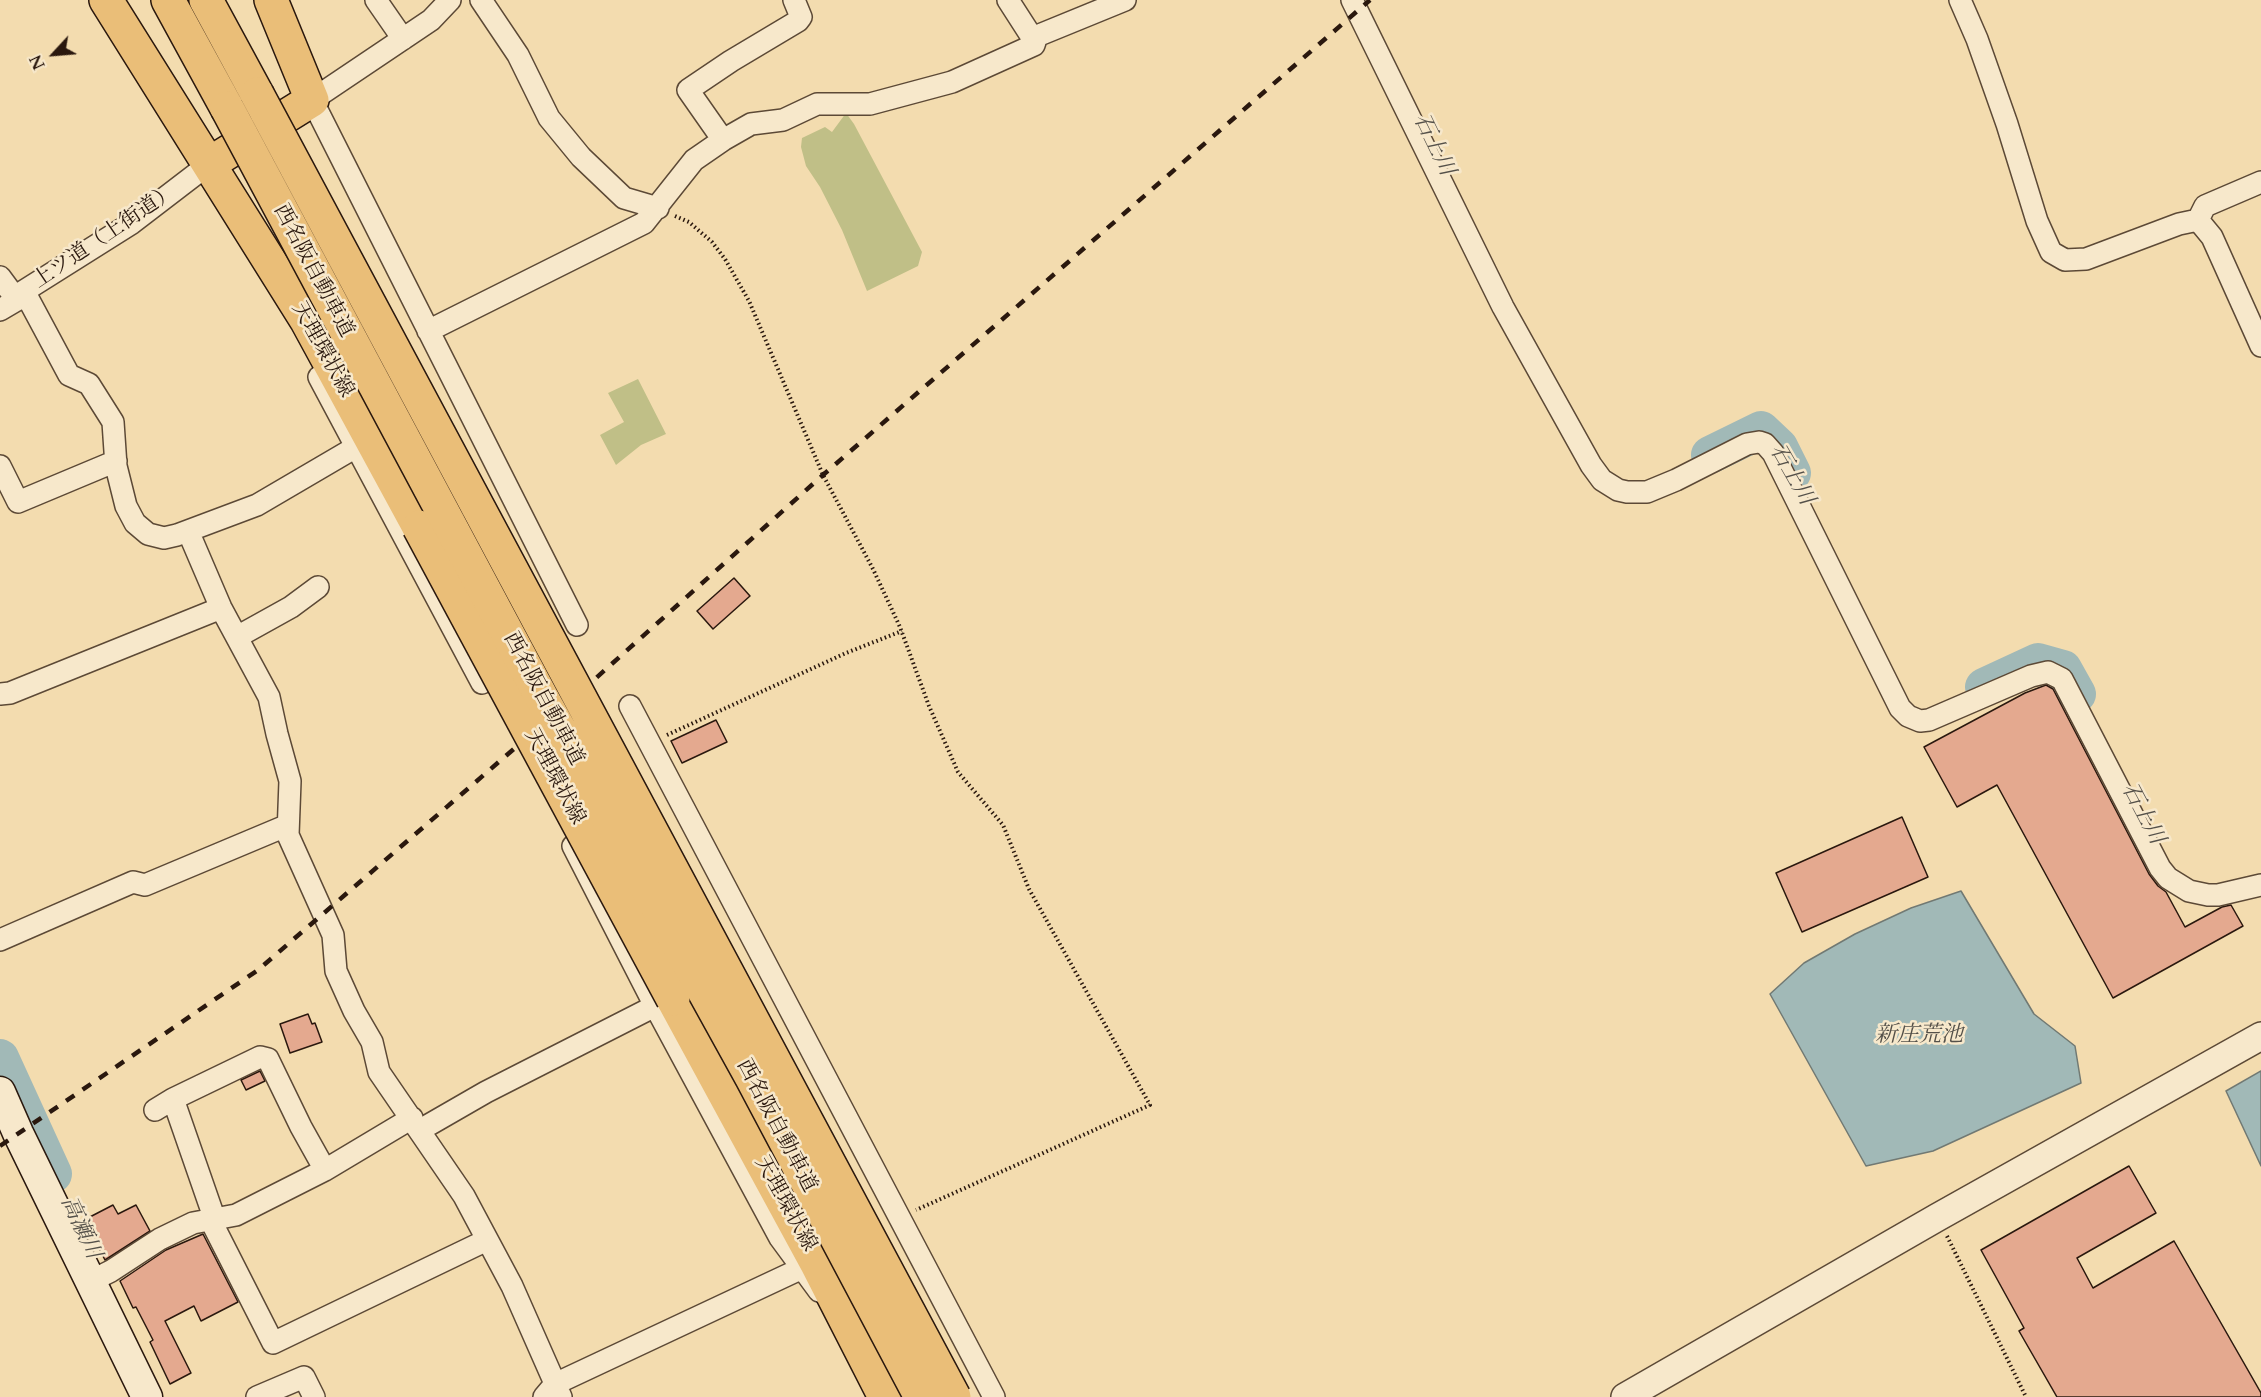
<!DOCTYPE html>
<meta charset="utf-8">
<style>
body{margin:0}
#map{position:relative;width:2261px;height:1397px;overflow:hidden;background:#f3dcaf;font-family:Cardo,serif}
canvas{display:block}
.north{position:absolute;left:24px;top:24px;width:60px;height:60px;-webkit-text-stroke:4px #f7e8cb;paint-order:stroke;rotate:244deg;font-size:16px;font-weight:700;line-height:24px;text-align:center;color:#2a180e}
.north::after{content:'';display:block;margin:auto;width:21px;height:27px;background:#2a180e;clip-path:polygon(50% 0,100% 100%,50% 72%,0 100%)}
</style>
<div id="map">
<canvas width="2261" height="1397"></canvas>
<div class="north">N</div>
</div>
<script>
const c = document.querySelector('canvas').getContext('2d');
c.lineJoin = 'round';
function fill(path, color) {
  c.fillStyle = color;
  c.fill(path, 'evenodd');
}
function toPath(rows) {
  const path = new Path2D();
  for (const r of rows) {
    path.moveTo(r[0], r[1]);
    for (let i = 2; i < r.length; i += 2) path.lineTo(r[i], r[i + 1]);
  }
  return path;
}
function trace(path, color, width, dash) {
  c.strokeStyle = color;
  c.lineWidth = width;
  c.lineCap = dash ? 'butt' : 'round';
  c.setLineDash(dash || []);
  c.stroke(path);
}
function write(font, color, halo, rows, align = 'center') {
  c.font = font + ' Cardo,"Noto Serif JP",serif';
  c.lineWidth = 5;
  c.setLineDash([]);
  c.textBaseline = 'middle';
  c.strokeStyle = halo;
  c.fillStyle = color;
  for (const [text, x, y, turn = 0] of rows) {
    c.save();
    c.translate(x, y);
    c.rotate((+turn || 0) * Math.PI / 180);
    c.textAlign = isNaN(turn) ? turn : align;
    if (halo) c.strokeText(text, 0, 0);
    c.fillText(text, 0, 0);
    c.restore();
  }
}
fill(toPath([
 [846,113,854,124,922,252,918,266,867,291,842,230,820,187,806,166,801,147,802,138,825,127,832,132],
 [638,379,666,434,641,445,616,465,600,435,624,422,608,393]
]), '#c0bf87');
const water = toPath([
 [1961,891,2034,1014,2075,1046,2081,1083,1933,1151,1866,1166,1770,994,1804,963,1855,934,1911,908,1961,891],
 [2261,1071,2261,1166,2226,1091,2261,1071]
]);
fill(water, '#a1b9b7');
trace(water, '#717973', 1.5);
trace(toPath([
 [1710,455,1761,430,1779,447,1792,473],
 [1984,687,2038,662,2063,669,2077,694],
 [0,1058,53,1174]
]), '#a1b9b7', 38);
const building = toPath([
 [734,578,750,596,713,629,697,611,734,578],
 [2046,685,2053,689,2149,874,2158,886,2166,892,2185,927,2222,907,2231,905,2243,926,2113,998,1997,785,1957,807,1924,747,2025,693,2046,685],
 [716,720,727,742,682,763,671,741,716,720],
 [1902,817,1928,877,1802,932,1776,873,1902,817],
 [308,1014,312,1024,315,1023,322,1042,290,1053,280,1024,308,1014],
 [260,1071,265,1081,246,1090,241,1080,260,1071],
 [2129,1166,2156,1213,2077,1258,2093,1288,2174,1241,2261,1393,2261,1397,2057,1397,2019,1331,2024,1328,1981,1250,2129,1166],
 [113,1205,118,1214,136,1205,150,1231,105,1260,84,1220,113,1205],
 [203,1234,238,1302,201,1321,194,1306,165,1321,191,1373,170,1384,150,1342,153,1340,136,1307,133,1308,120,1281,166,1250,203,1234]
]);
fill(building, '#e4a98f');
trace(building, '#2a180e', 1.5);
const minor = toPath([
 [376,0,403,39],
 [450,0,431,20,312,100,577,625],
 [481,0,518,55,549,118,581,157,624,198,658,208],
 [1352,0,1503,307,1591,465,1602,480,1618,490,1627,492,1647,492,1676,480,1747,444,1759,442,1765,444,1773,453,1900,708,1908,716,1920,721,1929,720,2031,676,2048,672,2062,679,2160,868,2168,878,2189,891,2208,895,2218,895,2261,885],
 [1960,0,1977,39,2007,124,2037,221,2051,252,2065,260,2086,259,2179,224,2198,220],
 [1032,38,1125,0],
 [723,140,751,124,783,120,817,104,870,104,952,82,1034,45,1035,42,1008,0],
 [2198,220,2212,237,2261,346],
 [2198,220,2205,206,2261,182],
 [0,277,17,300],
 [24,291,69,375,89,384,113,422,116,466,126,506,135,523,148,534,164,538,177,535,257,505,356,447],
 [0,310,17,300,24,291,132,223,209,164],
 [428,331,644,223,694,160,723,140,688,90,731,61,798,21,801,17,794,0],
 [319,377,482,683],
 [0,466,18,502,116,461],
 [188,531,221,608,269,697,277,734,290,781,288,835,333,935,336,971,354,1011,372,1042,379,1072,464,1196,512,1286,561,1397],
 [237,637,291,607,318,587],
 [0,694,10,693,221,608],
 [630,706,994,1397],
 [573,846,655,1006,780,1238,819,1291],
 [0,940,133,882,145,885,288,825],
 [173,1099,260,1057,268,1059,301,1127,325,1170],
 [155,1110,173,1099,215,1220],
 [420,1130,486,1092,655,1006],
 [211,1221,273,1343,487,1240],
 [91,1281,111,1271,160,1239,193,1223,236,1215,325,1170,412,1118],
 [257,1397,304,1377,314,1397],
 [544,1397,555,1384,813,1263]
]);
const tertiary = toPath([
 [1625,1397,1938,1217,2261,1036]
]);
const secondary = toPath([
 [0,1092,18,1133,147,1397]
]);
const primary = toPath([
 [106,0,307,321,419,527],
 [209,164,312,100,271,0],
 [673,999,816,1262,885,1397]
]);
const motorway = toPath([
 [168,0,227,108],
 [206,0,257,94]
]);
trace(minor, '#5c4936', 24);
trace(tertiary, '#5c4936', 30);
trace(secondary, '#2a180e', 33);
trace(primary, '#2a180e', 36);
trace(motorway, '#2a180e', 36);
trace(toPath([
 [675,216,689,222,712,242,725,259,749,301,823,475,873,569,900,627,929,706,958,772,1003,825,1029,889,1150,1105,916,1210],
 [667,735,846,653,902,631],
 [1947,1236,2026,1397]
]), '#2a180e', 4, [1.5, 3]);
trace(minor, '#f7e8cb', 21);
trace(tertiary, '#f7e8cb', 27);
trace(secondary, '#f7e8cb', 30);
trace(primary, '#eabe78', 33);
trace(motorway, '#eabe78', 33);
trace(toPath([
 [0,1146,258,970,596,678,823,475,1370,0]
]), '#2a180e', 4.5, [10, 10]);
const primaryBridge = toPath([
 [419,527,673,999]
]);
const motorwayBridge = toPath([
 [257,94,954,1397],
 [227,108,541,696,752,1078,921,1397]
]);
trace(primaryBridge, '#2a180e', 36, []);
trace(motorwayBridge, '#2a180e', 36, []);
trace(primaryBridge, '#eabe78', 33);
trace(motorwayBridge, '#eabe78', 33);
write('21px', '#2a180e', '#f7e8cb', [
 ["上ツ道（上街道）",105,237,-34],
 ["西名阪自動車道",313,271,62],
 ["天理環状線",322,350,61],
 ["西名阪自動車道",543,699,62],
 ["天理環状線",554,777,62],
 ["西名阪自動車道",776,1126,62],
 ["天理環状線",785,1204,61]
]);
write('italic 22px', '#545049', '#f7e8cb', [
 ["石上川",1433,145,64],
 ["石上川",1791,475,60],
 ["石上川",2142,814,62],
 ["新庄荒池",1919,1036],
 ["高瀬川",80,1228,65]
]);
</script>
